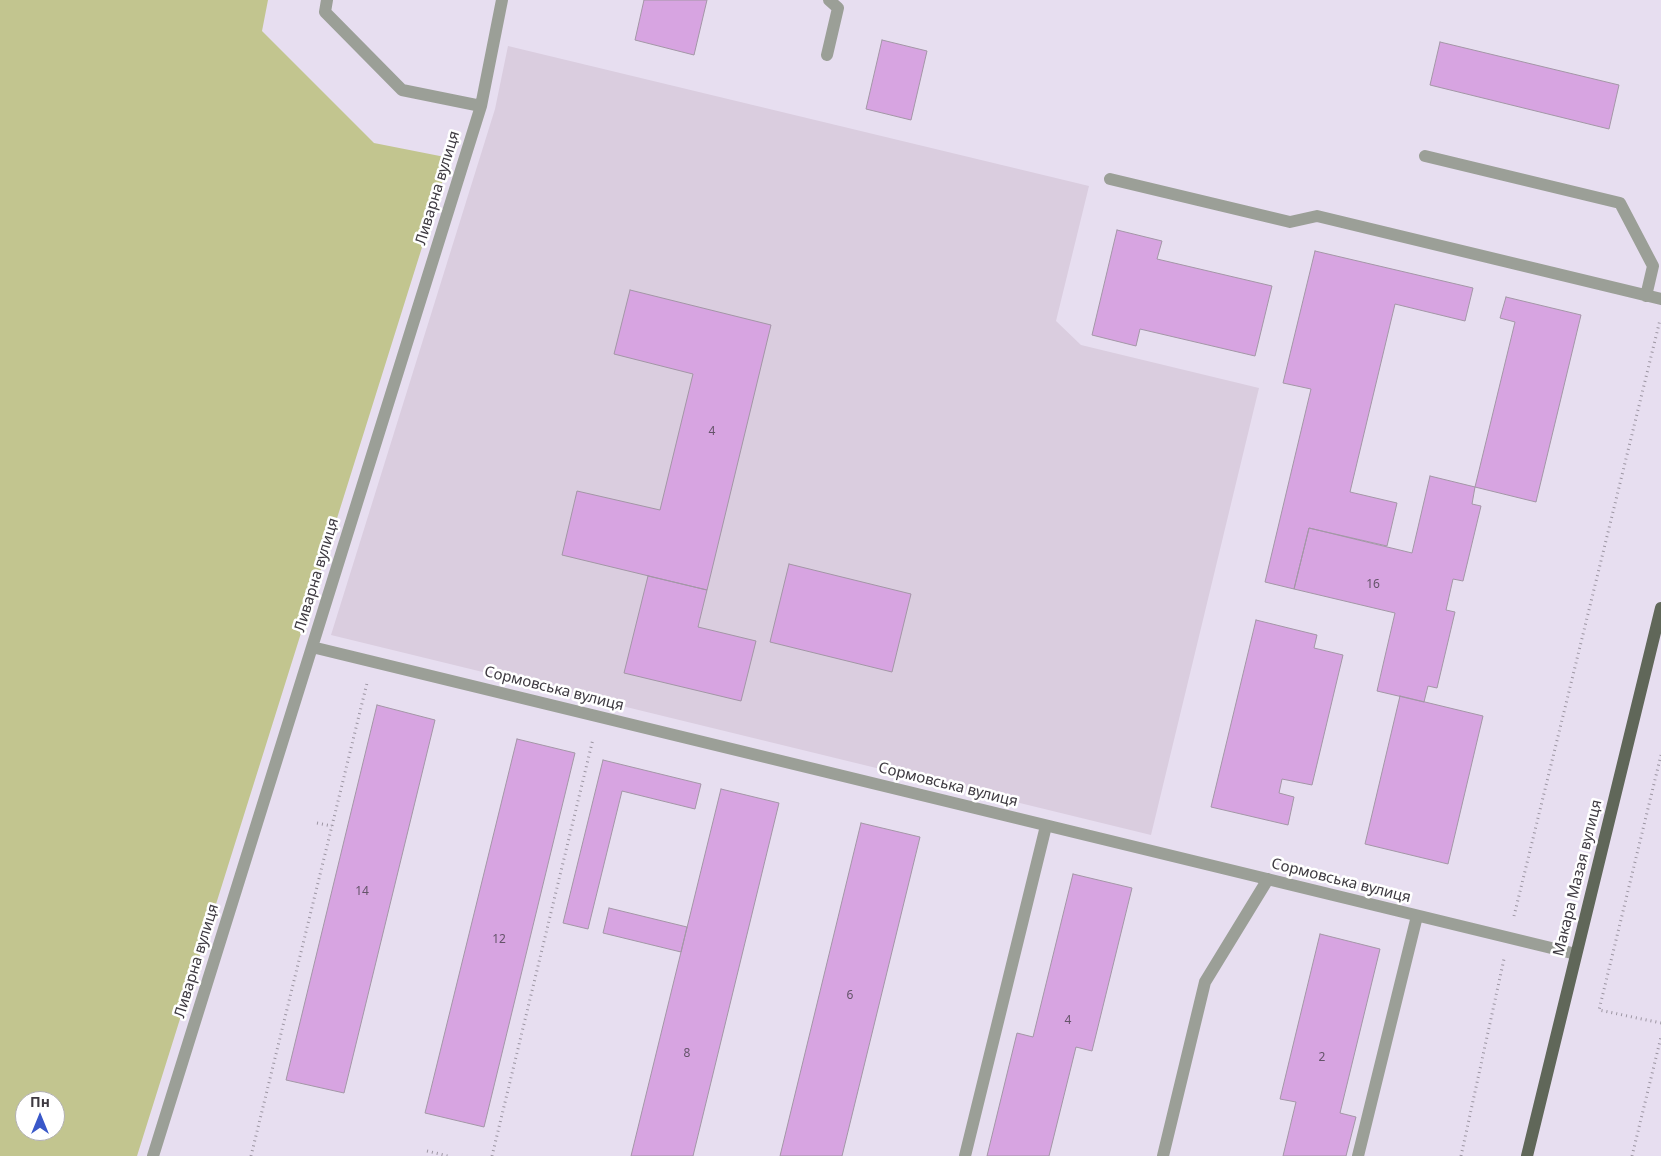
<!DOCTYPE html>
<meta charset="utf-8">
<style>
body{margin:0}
#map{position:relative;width:1661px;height:1156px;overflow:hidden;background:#e7def0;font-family:"Noto Sans",sans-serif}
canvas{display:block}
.north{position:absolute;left:15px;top:1091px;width:50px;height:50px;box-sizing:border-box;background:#fff;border:1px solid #b2b0b3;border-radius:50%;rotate:0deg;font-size:14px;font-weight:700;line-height:20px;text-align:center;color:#3e3a41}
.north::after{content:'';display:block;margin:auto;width:18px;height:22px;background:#3958c9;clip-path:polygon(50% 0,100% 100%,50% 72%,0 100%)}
</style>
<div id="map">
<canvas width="1661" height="1156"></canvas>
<div class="north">Пн</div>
</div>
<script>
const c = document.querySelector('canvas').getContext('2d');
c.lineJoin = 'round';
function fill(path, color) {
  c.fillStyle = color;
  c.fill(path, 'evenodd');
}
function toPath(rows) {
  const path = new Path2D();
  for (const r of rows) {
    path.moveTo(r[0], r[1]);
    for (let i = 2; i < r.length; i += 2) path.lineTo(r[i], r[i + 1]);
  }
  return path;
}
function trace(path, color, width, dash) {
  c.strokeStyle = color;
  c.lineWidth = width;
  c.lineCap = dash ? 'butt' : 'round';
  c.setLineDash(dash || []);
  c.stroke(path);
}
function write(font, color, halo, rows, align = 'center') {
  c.font = font + ' "Noto Sans",sans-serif';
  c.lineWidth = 5;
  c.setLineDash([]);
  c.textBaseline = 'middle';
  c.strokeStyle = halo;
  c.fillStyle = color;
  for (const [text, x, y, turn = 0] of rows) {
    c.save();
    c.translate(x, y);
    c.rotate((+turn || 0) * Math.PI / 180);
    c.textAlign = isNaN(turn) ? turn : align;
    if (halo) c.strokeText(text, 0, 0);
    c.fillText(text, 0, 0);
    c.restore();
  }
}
fill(toPath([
 [508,46,1089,186,1056,321,1081,345,1259,388,1151,835,331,635,495,109]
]), '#dacddf');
fill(toPath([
 [0,0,268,0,262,31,374,143,450,158,137,1156,0,1156],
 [25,1101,55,1101,55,1131,25,1131]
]), '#c2c58f');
const building = toPath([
 [644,0,707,0,694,55,635,40,644,0],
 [882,40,927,51,911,120,866,109,882,40],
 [1440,42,1619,85,1609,129,1430,85,1440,42],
 [1117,230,1162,241,1157,259,1272,286,1255,356,1140,329,1136,346,1092,335,1117,230],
 [1315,251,1473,288,1465,321,1395,304,1350,492,1397,503,1387,546,1309,528,1294,589,1265,582,1311,389,1283,383,1315,251],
 [630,290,771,325,707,590,562,555,577,491,660,510,693,374,614,354,630,290],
 [1506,297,1581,315,1536,502,1475,487,1515,322,1500,318,1506,297],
 [1430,476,1475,487,1472,504,1481,506,1463,581,1453,579,1446,610,1455,612,1437,688,1428,686,1424,702,1377,691,1395,613,1294,589,1309,528,1412,553,1430,476],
 [789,564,911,594,892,672,770,642,789,564],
 [648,576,707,590,698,627,756,641,741,701,624,673,648,576],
 [1256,620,1317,635,1314,648,1343,655,1312,785,1282,779,1279,793,1294,797,1288,825,1211,807,1256,620],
 [1400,696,1483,716,1448,864,1365,844,1400,696],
 [377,705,435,720,344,1093,286,1080,377,705],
 [517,739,575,753,484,1127,425,1113,517,739],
 [603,760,701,784,695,809,622,791,588,929,563,923,603,760],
 [721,789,779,803,693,1156,631,1156,721,789],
 [861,823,920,837,842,1156,780,1156,861,823],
 [1073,874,1132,888,1092,1051,1076,1047,1049,1156,987,1156,1017,1033,1033,1037,1073,874],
 [609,908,687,927,681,952,603,933,609,908],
 [1320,934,1380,949,1340,1113,1356,1117,1346,1156,1283,1156,1296,1102,1280,1099,1320,934]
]);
fill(building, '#d7a4e1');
trace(building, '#a396a6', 1);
trace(toPath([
 [1661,755,1599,1010,1661,1023],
 [317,823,332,826],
 [1514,916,1660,320],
 [427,1151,448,1156],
 [251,1156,367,683],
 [492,1156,593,739],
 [1461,1156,1504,959],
 [1632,1156,1661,1037]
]), '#9c95a2', 3, [1, 4]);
trace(toPath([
 [327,0,325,12,402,90,481,106],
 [827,55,838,8,829,0],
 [1425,156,1620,203,1653,266,1646,296],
 [1110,179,1290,222,1317,216,1661,299],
 [312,647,1576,954],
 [153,1156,481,106,502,0],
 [965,1156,1046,826],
 [1163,1156,1205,982,1268,879],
 [1358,1156,1417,916]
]), '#9b9f97', 12);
trace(toPath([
 [1527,1156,1661,608]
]), '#606759', 12);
write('12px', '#645469', null, [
 ["4",712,432],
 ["16",1373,585],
 ["14",362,892],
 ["12",499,940],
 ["6",850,996],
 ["4",1068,1021],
 ["8",687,1054],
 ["2",1322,1058]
]);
write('15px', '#3e3a41', '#fff', [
 ["Ливарна вулиця",438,188,-73],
 ["Ливарна вулиця",317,575,-73],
 ["Сормовська вулиця",554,689,14],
 ["Сормовська вулиця",948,785,14],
 ["Макара Мазая вулиця",1578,878,-76],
 ["Сормовська вулиця",1341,881,14],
 ["Ливарна вулиця",197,961,-73]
]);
</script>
